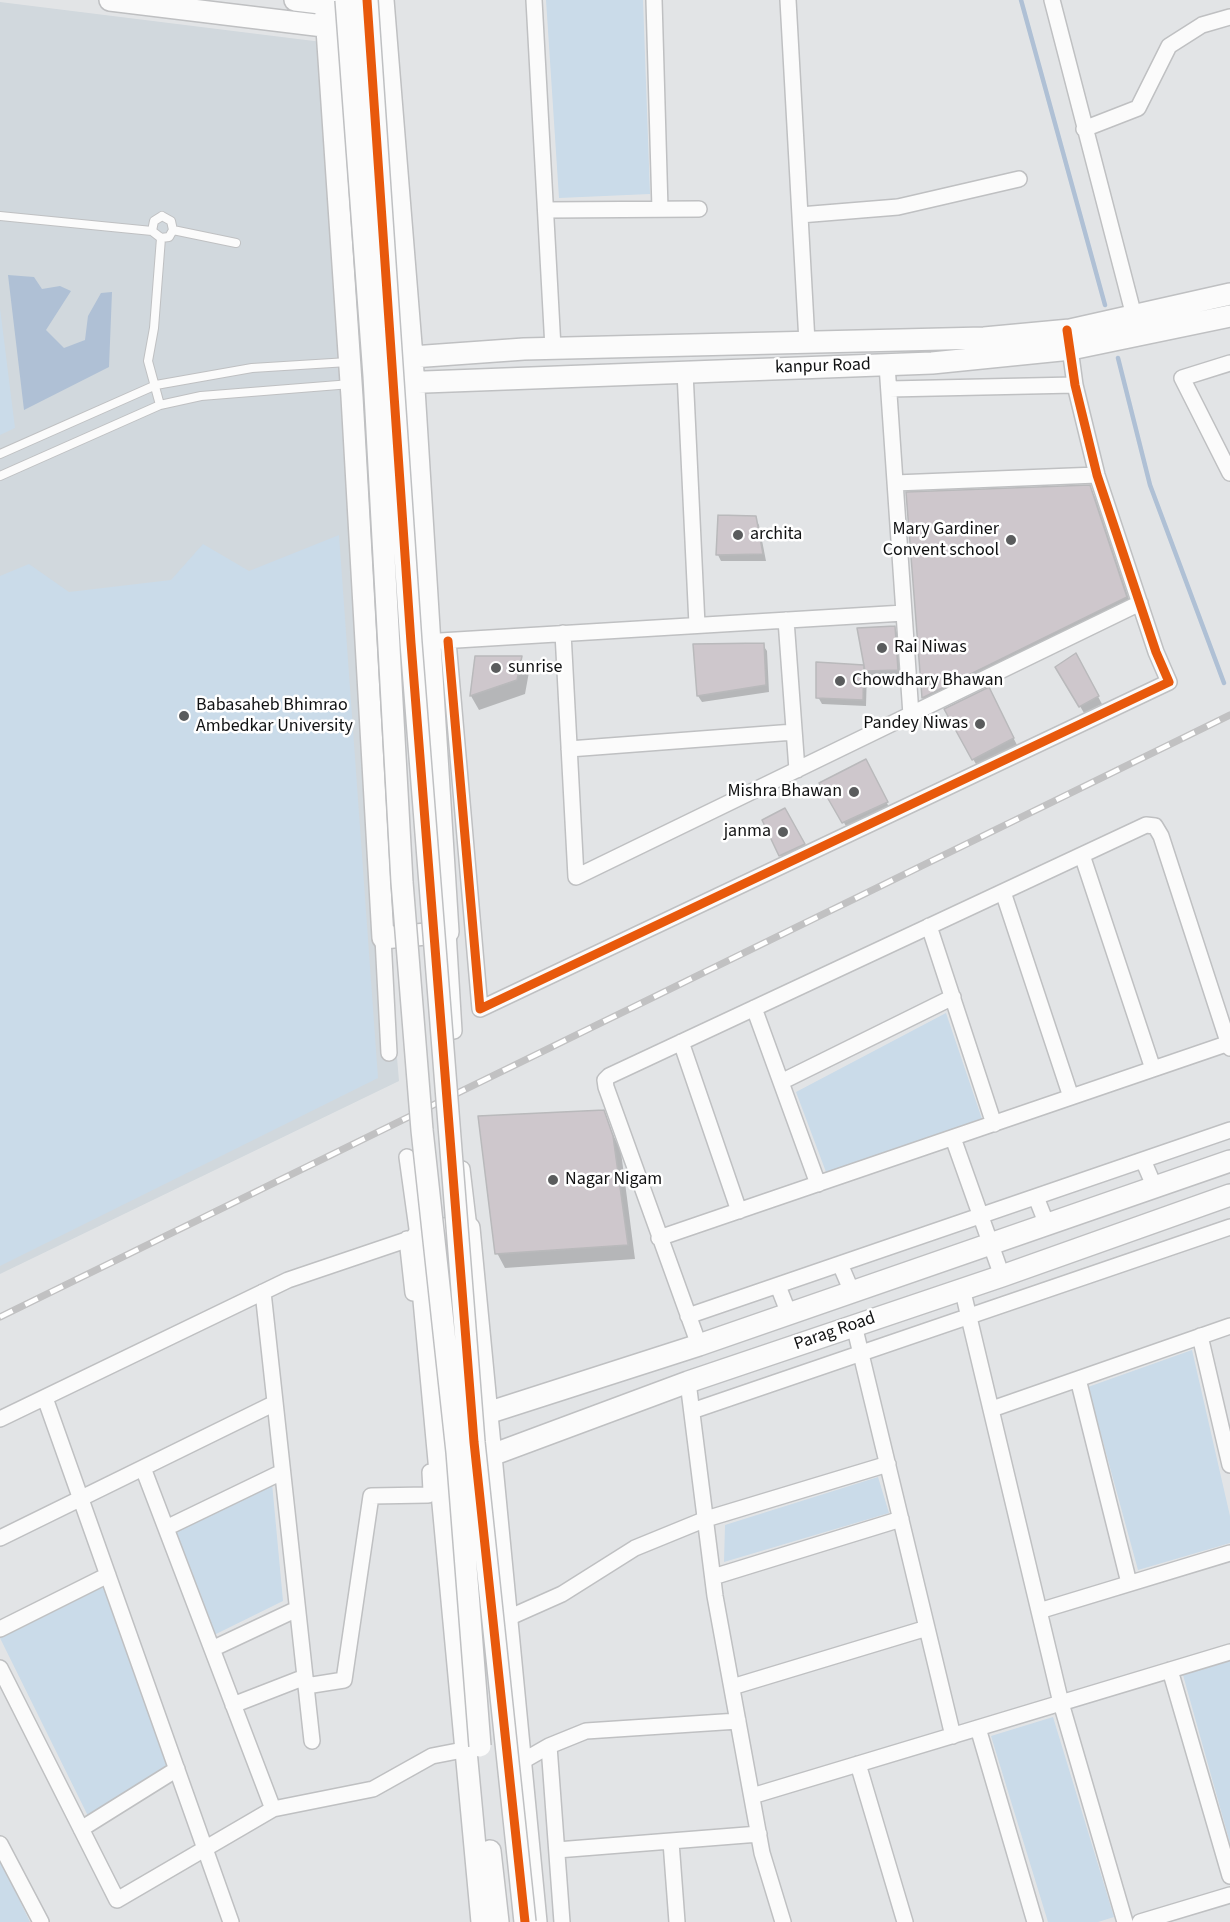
<!DOCTYPE html>
<style>
body{margin:0}
canvas{display:block;background:#e2e4e6}
</style>
<canvas width="1230" height="1922"></canvas>
<script>
const c = document.querySelector('canvas').getContext('2d');
c.lineJoin = 'round';
function fill(path, color) {
  c.fillStyle = color;
  c.fill(path, 'evenodd');
}
function toPath(rows) {
  const path = new Path2D();
  for (const r of rows) {
    path.moveTo(r[0], r[1]);
    for (let i = 2; i < r.length; i += 2) path.lineTo(r[i], r[i + 1]);
  }
  return path;
}
function trace(path, color, width, dash) {
  c.strokeStyle = color;
  c.lineWidth = width;
  c.lineCap = dash ? 'butt' : 'round';
  c.setLineDash(dash || []);
  c.stroke(path);
}
function write(font, color, halo, rows, align = 'center') {
  c.font = font + ' "Source Sans 3",sans-serif';
  c.lineWidth = 5;
  c.setLineDash([]);
  c.textBaseline = 'middle';
  c.strokeStyle = halo;
  c.fillStyle = color;
  for (const [text, x, y, turn = 0] of rows) {
    c.save();
    c.translate(x, y);
    c.rotate((+turn || 0) * Math.PI / 180);
    c.textAlign = isNaN(turn) ? turn : align;
    if (halo) c.strokeText(text, 0, 0);
    c.fillText(text, 0, 0);
    c.restore();
  }
}
fill(toPath([
 [0,2,322,42,338,352,399,1081,0,1274]
]), '#d1d8dd');
fill(toPath([
 [546,0,643,0,650,194,559,198],
 [0,308,15,428,0,435],
 [339,535,378,1078,0,1266,0,576,29,564,69,592,171,580,203,544,249,571],
 [946,1013,982,1119,826,1172,796,1092],
 [1192,1350,1230,1516,1230,1543,1138,1570,1088,1387],
 [878,1477,889,1513,724,1562,725,1525],
 [272,1483,283,1601,214,1635,176,1531],
 [102,1579,167,1766,88,1816,0,1638,0,1630],
 [1230,1661,1230,1843,1183,1675],
 [1053,1717,1114,1917,1098,1922,1048,1922,991,1736],
 [0,1860,30,1922,0,1922]
]), '#cadbe9');
fill(toPath([
 [8,275,34,277,42,289,60,286,71,291,46,330,64,348,85,340,88,316,101,293,112,292,109,367,24,410]
]), '#afc0d5');
fill(toPath([
 [1089,487,1095,497,1132,608,929,708,923,698,907,494],
 [755,518,759,525,766,561,721,561,718,555],
 [894,627,898,634,901,676,870,677,867,671,866,706,822,704,818,697,818,664,865,666],
 [763,645,767,651,769,692,702,702,698,696],
 [1076,655,1102,704,1084,713,1057,667],
 [476,657,521,658,529,672,525,694,479,710,471,696],
 [992,696,1017,745,977,766,946,710],
 [871,772,892,813,850,833,821,783],
 [784,810,807,851,784,862,764,820],
 [603,1112,621,1152,635,1259,505,1268,497,1253]
]), '#0003');
trace(toPath([
 [1021,0,1105,305],
 [1118,358,1150,485,1224,683]
]), '#afc0d5', 4.5);
const building = toPath([
 [1090,485,1127,597,922,698,906,492,1090,485],
 [718,515,756,516,763,554,716,555,718,515],
 [895,626,898,670,865,671,857,628,895,626],
 [764,643,766,685,697,696,693,644,764,643],
 [1076,653,1099,696,1079,707,1055,667,1076,653],
 [475,656,522,656,517,680,470,696,475,656],
 [816,662,864,665,863,700,816,698,816,662],
 [989,687,1014,738,972,760,944,709,989,687],
 [866,759,888,802,842,823,819,783,866,759],
 [785,808,805,844,779,856,762,820,785,808],
 [604,1110,613,1136,628,1245,495,1254,478,1116,604,1110]
]);
fill(building, '#cec7cc');
trace(building, '#b9b9bb', 1.5);
const lane = toPath([
 [0,216,152,231],
 [162,216,171,221,173,230,169,237,161,238,152,231,154,221,162,216],
 [173,230,236,243],
 [160,405,148,361,154,328,161,238],
 [0,454,156,385,252,368,348,362],
 [0,476,160,405,201,396,351,384]
]);
const street = toPath([
 [534,0,553,348],
 [654,0,660,209],
 [788,0,807,342],
 [1052,0,1134,316],
 [1084,129,1138,108,1169,46,1202,25,1230,17],
 [546,210,699,209],
 [800,215,898,207,1019,179],
 [1230,363,1182,378,1230,473],
 [887,365,911,715],
 [685,372,697,625],
 [889,389,1075,385],
 [895,483,1097,475],
 [786,620,797,770],
 [563,633,576,877,1140,603],
 [440,641,904,613],
 [448,641,480,1009,1169,682,1156,652,1097,475,1075,385,1069,341],
 [569,749,794,732],
 [1082,855,1153,1069],
 [1003,892,1071,1097],
 [929,926,994,1124],
 [448,932,454,1031],
 [383,938,389,1053],
 [754,1008,818,1184],
 [681,1042,739,1211],
 [781,1082,953,997],
 [953,1138,1002,1276],
 [1143,1160,1155,1188],
 [462,1169,469,1228],
 [1036,1197,1047,1225],
 [659,1238,1229,1043],
 [407,1239,413,1293],
 [840,1264,852,1292],
 [778,1286,789,1314],
 [962,1288,1061,1703,1125,1922],
 [263,1292,312,1741],
 [688,1316,1230,1130],
 [854,1325,953,1736],
 [1200,1336,1230,1465],
 [699,1345,606,1087,605,1080,609,1076,1146,825,1155,826,1161,836,1230,1048],
 [1078,1379,1129,1583],
 [688,1382,715,1596,762,1853,783,1922],
 [45,1398,231,1922],
 [992,1409,1230,1326],
 [692,1411,1230,1227],
 [0,1419,288,1280,418,1236,407,1157],
 [166,1528,282,1472],
 [0,1538,275,1403],
 [713,1577,901,1519],
 [1039,1611,1230,1553],
 [508,1618,562,1594,635,1548,706,1519,888,1464],
 [0,1629,108,1575],
 [212,1649,297,1609],
 [0,1668,117,1900,273,1809,143,1468],
 [1170,1670,1230,1876],
 [306,1686,344,1680,371,1496,428,1495,431,1491,430,1472],
 [732,1687,927,1628],
 [233,1705,305,1677],
 [978,1728,1035,1922],
 [549,1746,562,1922],
 [521,1762,549,1746,586,1731,738,1721],
 [858,1764,905,1922],
 [752,1796,1230,1652],
 [273,1809,373,1789,432,1756,468,1749],
 [81,1829,177,1769],
 [671,1842,677,1922],
 [0,1844,41,1922],
 [557,1850,759,1834],
 [1140,1922,1230,1895]
]);
const secondary = toPath([
 [110,0,340,28],
 [295,0,337,5],
 [325,0,352,397,383,938,448,932,412,357,383,0],
 [398,358,524,349,984,338,1070,330,1230,294],
 [398,383,932,363,1071,349,1230,316],
 [475,1417,699,1345,1230,1161],
 [481,1459,688,1382,1002,1276,1230,1195],
 [490,1851,498,1922],
 [482,1922,418,1236,425,1232,465,1226,469,1228,536,1922]
]);
trace(lane, '#bfc0c2', 10);
trace(street, '#bfc0c2', 18);
trace(secondary, '#bfc0c2', 24);
trace(lane, '#fbfbfb', 8);
trace(street, '#fbfbfb', 15);
trace(secondary, '#fbfbfb', 21);
const rail = toPath([
 [0,1317,1230,715]
]);
trace(rail, '#c1c1c2', 7);
trace(rail, '#fff', 4.5, [14]);
const secondaryBridge = toPath([
 [346,0,374,376,402,882,422,1130,457,1452,480,1746],
 [367,0,411,643,474,1442,525,1922]
]);
trace(secondaryBridge, '#bfc0c2', 24, []);
trace(secondaryBridge, '#fbfbfb', 21);
trace(toPath([
 [367,0,411,643,474,1442,525,1922],
 [448,641,480,1009,1169,682,1156,652,1097,475,1075,385,1067,330]
]), '#e8590c', 9);
for (const [x, y, r, color] of [
 [738,535,6,"#5a5c5d"],
 [1011,540,6,"#5a5c5d"],
 [882,648,6,"#5a5c5d"],
 [496,668,6,"#5a5c5d"],
 [840,681,6,"#5a5c5d"],
 [184,716,6,"#5a5c5d"],
 [980,724,6,"#5a5c5d"],
 [854,792,6,"#5a5c5d"],
 [783,832,6,"#5a5c5d"],
 [553,1180,6,"#5a5c5d"]
]) {
  const dot = new Path2D();
  dot.arc(x, y, r, 0, 2 * Math.PI);
  c.fillStyle = color;
  c.fill(dot);
  trace(dot, '#fff', 2);
}
write('18px', '#111213', '#fff', [
 ["kanpur Road",823,367,-2],
 ["Parag Road",835,1332,-19]
]);
write('18px', '#111213', '#fff', [
 ["Mary Gardiner",999,530,"right"],
 ["Convent school",999,551,"right"],
 ["archita",750,535],
 ["Rai Niwas",894,648],
 ["sunrise",508,668],
 ["Chowdhary Bhawan",852,681],
 ["Babasaheb Bhimrao",196,706],
 ["Ambedkar University",196,727],
 ["Pandey Niwas",968,724,"right"],
 ["Mishra Bhawan",842,792,"right"],
 ["janma",771,832,"right"],
 ["Nagar Nigam",565,1180]
], 'left');
</script>
